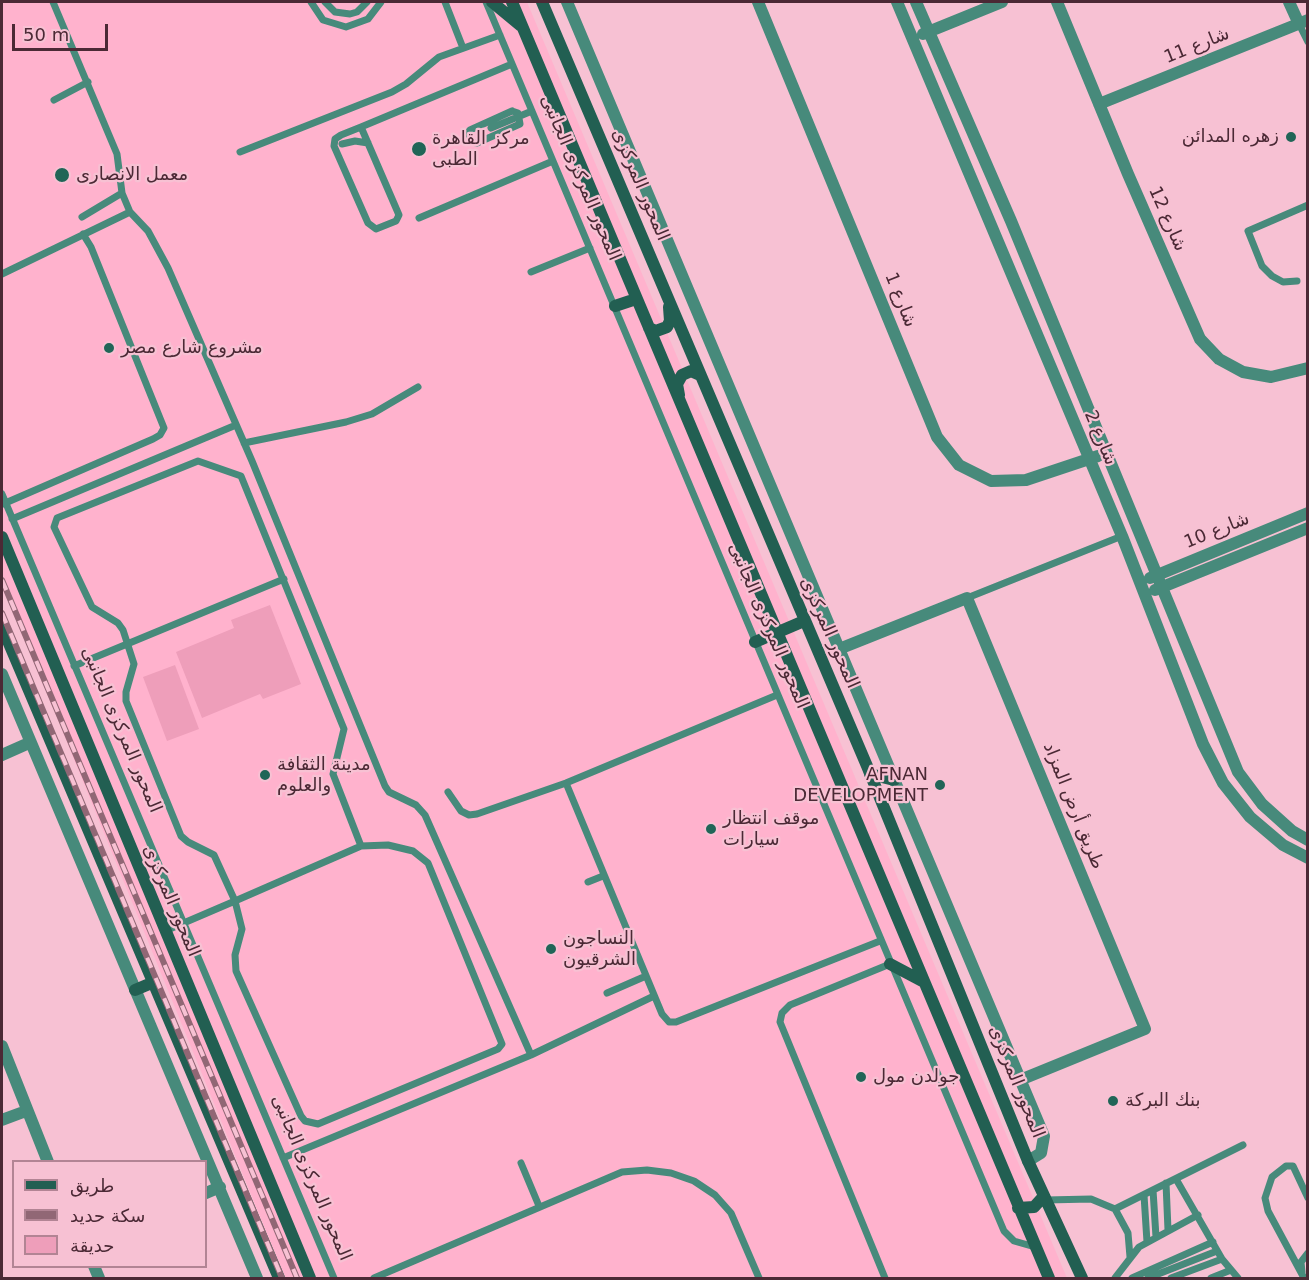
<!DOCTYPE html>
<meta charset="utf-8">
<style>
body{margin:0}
#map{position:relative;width:1309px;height:1280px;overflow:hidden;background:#f7c1d3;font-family:"DejaVu Sans","Noto Sans Arabic",sans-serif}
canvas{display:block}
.frame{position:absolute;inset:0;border:3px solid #4b2935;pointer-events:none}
.legend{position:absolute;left:12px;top:1160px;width:195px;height:108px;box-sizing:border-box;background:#f7c1d3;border:2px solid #b28494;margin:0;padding:8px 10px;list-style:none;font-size:18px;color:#4b2935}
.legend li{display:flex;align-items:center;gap:12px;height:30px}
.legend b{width:30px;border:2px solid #b28494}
.scale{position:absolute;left:12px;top:24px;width:96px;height:27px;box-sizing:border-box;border:3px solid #4b2935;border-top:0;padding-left:8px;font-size:18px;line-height:21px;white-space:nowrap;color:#4b2935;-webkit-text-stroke:4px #f7c1d3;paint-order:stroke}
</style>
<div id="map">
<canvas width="1309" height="1280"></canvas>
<div class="frame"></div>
<ul class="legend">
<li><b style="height:8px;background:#225f52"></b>طريق</li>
<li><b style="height:8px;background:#916775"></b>سكة حديد</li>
<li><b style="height:16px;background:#ee9eba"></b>حديقة</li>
</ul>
<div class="scale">50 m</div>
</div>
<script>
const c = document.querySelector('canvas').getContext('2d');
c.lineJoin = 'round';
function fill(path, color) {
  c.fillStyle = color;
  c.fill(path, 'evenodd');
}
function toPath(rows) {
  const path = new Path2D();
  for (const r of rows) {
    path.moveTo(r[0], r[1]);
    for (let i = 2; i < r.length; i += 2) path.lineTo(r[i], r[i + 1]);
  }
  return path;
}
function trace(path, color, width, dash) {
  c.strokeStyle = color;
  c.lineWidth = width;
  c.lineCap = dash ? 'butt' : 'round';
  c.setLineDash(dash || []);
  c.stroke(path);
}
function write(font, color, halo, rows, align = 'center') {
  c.font = font + ' "DejaVu Sans","Noto Sans Arabic",sans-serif';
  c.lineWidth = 4.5;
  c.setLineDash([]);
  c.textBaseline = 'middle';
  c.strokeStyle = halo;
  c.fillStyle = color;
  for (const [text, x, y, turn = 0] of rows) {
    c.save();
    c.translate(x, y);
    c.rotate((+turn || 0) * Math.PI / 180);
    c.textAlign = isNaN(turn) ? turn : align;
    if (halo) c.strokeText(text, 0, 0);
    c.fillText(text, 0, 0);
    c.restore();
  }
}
fill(toPath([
 [2,2,527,2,1067,1278,285,1278,60,725,2,587]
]), '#ffb2cd');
fill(toPath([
 [270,605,301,684,263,699,260,694,202,718,176,652,234,628,231,620],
 [175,665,199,729,167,741,143,677]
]), '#ee9eba');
trace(toPath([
 [311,2,323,20,346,27,368,19,381,2],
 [325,2,335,12,350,14,357,12,367,2],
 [445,2,463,48],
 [486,2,1004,1231,1014,1241,1035,1247],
 [1299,24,1308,42],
 [54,100,88,82],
 [512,111,518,113,520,124,477,143,468,141,466,135,470,130,512,111],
 [361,127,399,215,396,221,376,229,368,223,334,146,335,139,341,135,361,127,512,64],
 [491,128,532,111],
 [342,144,355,141,368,143],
 [240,152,392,92,406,84,439,57,500,35],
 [130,212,148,231,168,268,252,461,385,786,389,792,416,805,425,815,531,1055],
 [82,217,122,193],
 [419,218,553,161],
 [531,272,590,248],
 [2,274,130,212,122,193,117,154,53,2],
 [1297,281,1283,282,1272,276,1262,266,1248,231,1308,205],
 [244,443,346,422,372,414,418,387],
 [2,494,334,1278],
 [3,504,153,439,160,435,164,428,91,247,83,234],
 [12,519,236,425],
 [967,598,1122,536],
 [74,666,284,579],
 [566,783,662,1014,669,1022,676,1022,880,941],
 [448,792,461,811,469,815,477,814,566,783,777,695],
 [588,882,603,876],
 [165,931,235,901,361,846,388,845,413,851,428,863,502,1044,498,1049,318,1124,305,1121,301,1116,236,971,235,955,242,929,235,901,214,855,188,842,181,836,126,701,126,692,134,664,123,630,118,623,92,607,54,527,57,518,198,461,241,476,344,729,333,774,361,846],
 [607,993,646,976],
 [283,1158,531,1055,654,996],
 [521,1163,539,1206],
 [1176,1179,1222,1259,1238,1278],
 [1166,1183,1168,1230],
 [1153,1190,1156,1237],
 [1144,1195,1147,1242],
 [1046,1200,1091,1199,1115,1209,1128,1233,1130,1257],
 [1115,1209,1243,1145],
 [1302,1272,1301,1262,1308,1253],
 [374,1278,622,1172,647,1170,671,1173,694,1181,715,1195,731,1213,759,1278],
 [885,1278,780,1022,782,1013,790,1005,890,964],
 [1115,1278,1139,1247,1198,1215],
 [1132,1278,1213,1242],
 [1148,1278,1217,1251],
 [1171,1278,1222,1259],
 [1211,1278,1231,1270],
 [1304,1278,1268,1211,1265,1198,1272,1177,1286,1166,1293,1166,1308,1198]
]), '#478a7b', 7);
trace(toPath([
 [758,2,937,437,959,465,991,481,1026,480,1098,456],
 [897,2,1122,536,1203,744,1223,783,1250,817,1283,845,1308,858],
 [916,2,1011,221,1238,772,1262,804,1292,831,1308,840],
 [1057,2,1128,174,1200,339,1219,359,1243,372,1271,377,1308,368],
 [1289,2,1299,24],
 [923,34,1002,2],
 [1099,104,1308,20],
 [1150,578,1308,513],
 [1155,590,1308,528],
 [839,649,967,598,1145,1029,1020,1080],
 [2,674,257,1278],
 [2,755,29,743],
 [2,1046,48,1162],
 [2,1120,26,1111],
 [206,1193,220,1187],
 [94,1266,99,1278]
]), '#478a7b', 12);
trace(toPath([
 [567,2,1044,1136,1041,1153,1028,1161]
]), '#478a7b', 12);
trace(toPath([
 [492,2,521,26],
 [512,2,1049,1278],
 [542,2,867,766,1028,1161,1082,1278],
 [615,306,636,299],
 [649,328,656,331,667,327,670,321,669,307],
 [679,395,677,384,682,375,691,371,700,375],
 [2,537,310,1278],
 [2,627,279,1278],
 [755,642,804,621],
 [870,774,894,780],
 [890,964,924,982],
 [135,990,154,982],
 [1018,1208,1034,1207,1044,1196]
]), '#225f52', 12);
const rail = toPath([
 [2,580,297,1278],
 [2,613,282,1278]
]);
trace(rail, '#916775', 6);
trace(rail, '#f7c1d3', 4, [11]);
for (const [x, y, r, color] of [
 [1291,137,6,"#206557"],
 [419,149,8,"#206557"],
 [62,175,8,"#206557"],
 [109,348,6,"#206557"],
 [265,775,6,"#206557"],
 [940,785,6,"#206557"],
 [711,829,6,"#206557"],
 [551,949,6,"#206557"],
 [861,1077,6,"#206557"],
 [1113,1101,6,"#206557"]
]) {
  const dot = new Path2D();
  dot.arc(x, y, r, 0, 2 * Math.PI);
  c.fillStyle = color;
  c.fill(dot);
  trace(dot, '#f7c1d3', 2);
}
write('18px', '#4b2935', '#f7c1d3', [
 ["شارع 11",1197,46,-22],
 ["المحور المركزى الجانبى",580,178,67],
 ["المحور المركزى",640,185,67],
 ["شارع 12",1167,219,66],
 ["شارع 1",900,300,68],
 ["شارع 2",1100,438,67],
 ["شارع 10",1217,531,-22],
 ["المحور المركزى الجانبى",768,626,67],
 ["المحور المركزى",829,633,66],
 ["المحور المركزى الجانبى",121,730,67],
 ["طريق أرض المزاد",1073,806,68],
 ["المحور المركزى",171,901,67],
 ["المحور المركزى",1016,1082,68],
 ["المحور المركزى الجانبى",311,1178,67]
]);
write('18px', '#4b2935', '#f7c1d3', [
 ["زهره المدائن",1279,137,"right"],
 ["مركز القاهرة",432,139],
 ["الطبى",432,160],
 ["معمل الانصارى",76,175],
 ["مشروع شارع مصر",121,348],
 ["مدينة الثقافة",277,765],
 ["والعلوم",277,786],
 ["AFNAN",928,775,"right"],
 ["DEVELOPMENT",928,796,"right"],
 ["موقف انتظار",723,819],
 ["سيارات",723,840],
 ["النساجون",563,939],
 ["الشرقيون",563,960],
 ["جولدن مول",873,1077],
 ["بنك البركة",1125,1101]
], 'left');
</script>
